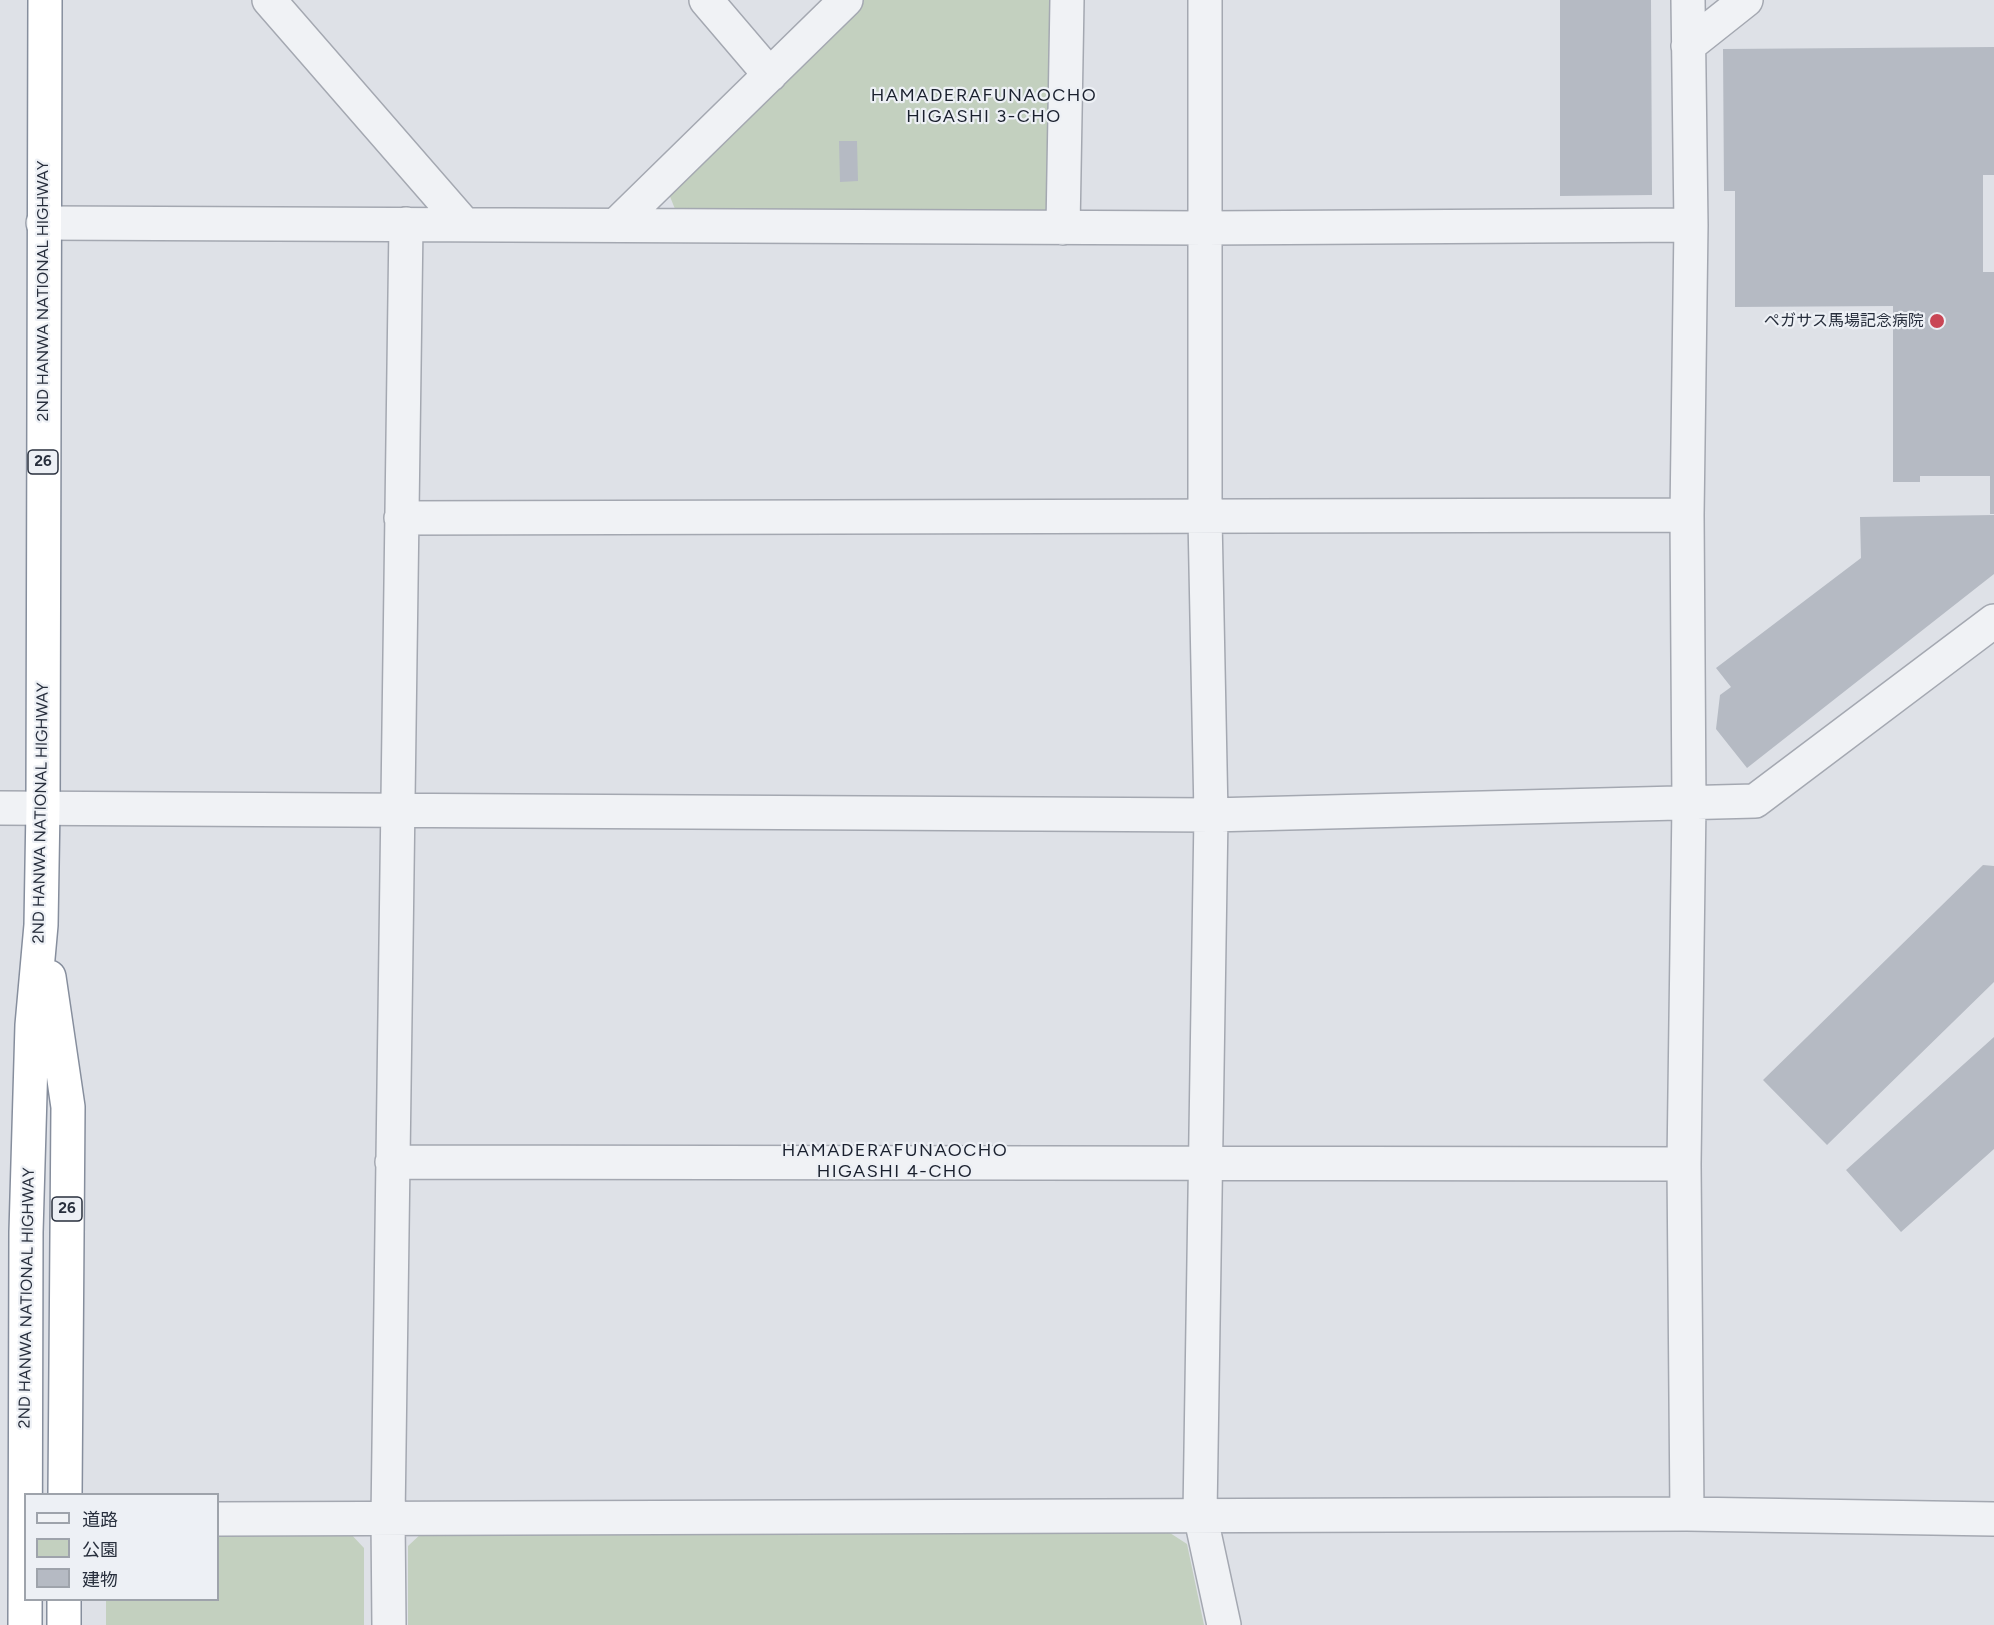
<!DOCTYPE html>
<meta charset="utf-8">
<style>
body{margin:0}
#map{position:relative;width:1994px;height:1625px;overflow:hidden;background:#dee1e7;font-family:Figtree,"Noto Sans JP",sans-serif}
canvas{display:block}
.legend{position:absolute;left:24px;top:1493px;width:195px;height:108px;box-sizing:border-box;background:#edf0f5;border:2px solid #9ea3ab;margin:0;padding:8px 10px;list-style:none;font-size:18px;color:#282f3d}
.legend li{display:flex;align-items:center;gap:12px;height:30px}
.legend b{width:30px;border:2px solid #9ea3ab}
</style>
<div id="map">
<canvas width="1994" height="1625"></canvas>
<ul class="legend">
<li><b style="height:8px;background:#f0f2f5"></b>道路</li>
<li><b style="height:16px;background:#c3d0bf"></b>公園</li>
<li><b style="height:16px;background:#b5bac3"></b>建物</li>
</ul>
</div>
<script>
const c = document.querySelector('canvas').getContext('2d');
c.lineJoin = 'round';
function fill(path, color) {
  c.fillStyle = color;
  c.fill(path, 'evenodd');
}
function toPath(rows) {
  const path = new Path2D();
  for (const r of rows) {
    path.moveTo(r[0], r[1]);
    for (let i = 2; i < r.length; i += 2) path.lineTo(r[i], r[i + 1]);
  }
  return path;
}
function trace(path, color, width, dash) {
  c.strokeStyle = color;
  c.lineWidth = width;
  c.lineCap = dash ? 'butt' : 'round';
  c.setLineDash(dash || []);
  c.stroke(path);
}
function write(font, color, halo, rows, align = 'center') {
  c.font = font + ' Figtree,"Noto Sans JP",sans-serif';
  c.lineWidth = 4.5;
  c.setLineDash([]);
  c.textBaseline = 'middle';
  c.strokeStyle = halo;
  c.fillStyle = color;
  for (const [text, x, y, turn = 0] of rows) {
    c.save();
    c.translate(x, y);
    c.rotate((+turn || 0) * Math.PI / 180);
    c.textAlign = isNaN(turn) ? turn : align;
    if (halo) c.strokeText(text, 0, 0);
    c.fillText(text, 0, 0);
    c.restore();
  }
}
fill(toPath([
 [862,0,1056,0,1053,205,1042,216,675,209,667,189],
 [218,1531,348,1531,364,1548,364,1625,106,1625,106,1600,218,1600],
 [423,1532,1170,1533,1187,1544,1204,1625,408,1625,408,1546]
]), '#c3d0bf');
fill(toPath([
 [1560,0,1651,0,1652,195,1560,196],
 [1994,47,1994,175,1983,175,1983,272,1994,272,1994,514,1990,514,1990,476,1920,476,1920,482,1893,482,1893,306,1735,307,1735,191,1724,191,1723,49],
 [839,141,857,141,858,181,840,182],
 [1994,515,1994,574,1747,768,1716,729,1720,695,1731,687,1716,668,1861,558,1860,517],
 [1983,865,1994,866,1994,982,1827,1145,1763,1080],
 [1994,1037,1994,1149,1901,1232,1846,1170]
]), '#b5bac3');
const minor = toPath([
 [269,0,464,224],
 [706,0,770,75],
 [1205,0,1205,518,1211,815,1200,1514,1224,1625],
 [1688,46,1746,0],
 [43,223,1206,228,1691,225],
 [616,225,846,0],
 [1063,228,1067,0],
 [401,518,1687,515],
 [0,808,1211,815,1755,801,1994,621],
 [392,1162,1684,1164],
 [1687,1514,1684,1164,1689,804,1687,515,1691,225,1688,0],
 [218,1519,1687,1514,1994,1519],
 [389,1625,388,1518,406,224]
]);
const highway = toPath([
 [49,977,68,1107,65,1494],
 [64,1600,64,1625],
 [25,1625,26,1232,32,1025,41,925,43,807,45,0]
]);
trace(minor, '#a4a8b1', 36);
trace(highway, '#868e9d', 36);
trace(minor, '#f0f2f5', 33);
trace(highway, '#fff', 33);
for (const [x, y, r, color] of [
 [1937,321,8,"#c94655"]
]) {
  const dot = new Path2D();
  dot.arc(x, y, r, 0, 2 * Math.PI);
  c.fillStyle = color;
  c.fill(dot);
  trace(dot, '#edf0f5', 2);
}
for (const [x, y, w] of [
 [43,462,30],
 [67,1209,30]
]) {
  const box = new Path2D();
  box.roundRect(x - w / 2, y - 12, w, 24, 4.5);
  c.fillStyle = '#edf0f5';
  c.fill(box);
  trace(box, '#282f3d', 1.5);
}
write('bold 15px', '#282f3d', null, [
 ["26",43,462],
 ["26",67,1209]
]);
write('16px', '#282f3d', '#edf0f5', [
 ["2ND HANWA NATIONAL HIGHWAY",43,291,-90],
 ["2ND HANWA NATIONAL HIGHWAY",41,813,-89],
 ["2ND HANWA NATIONAL HIGHWAY",27,1298,-89]
]);
write('16px', '#282f3d', '#edf0f5', [
 ["ペガサス馬場記念病院",1924,321]
], 'right');
c.letterSpacing = '1.5px';
write('18px', '#1a202e', '#edf0f5', [
 ["HAMADERAFUNAOCHO",984,96],
 ["HIGASHI 3-CHO",984,117],
 ["HAMADERAFUNAOCHO",895,1151],
 ["HIGASHI 4-CHO",895,1172]
]);
c.letterSpacing = '0px';
</script>
